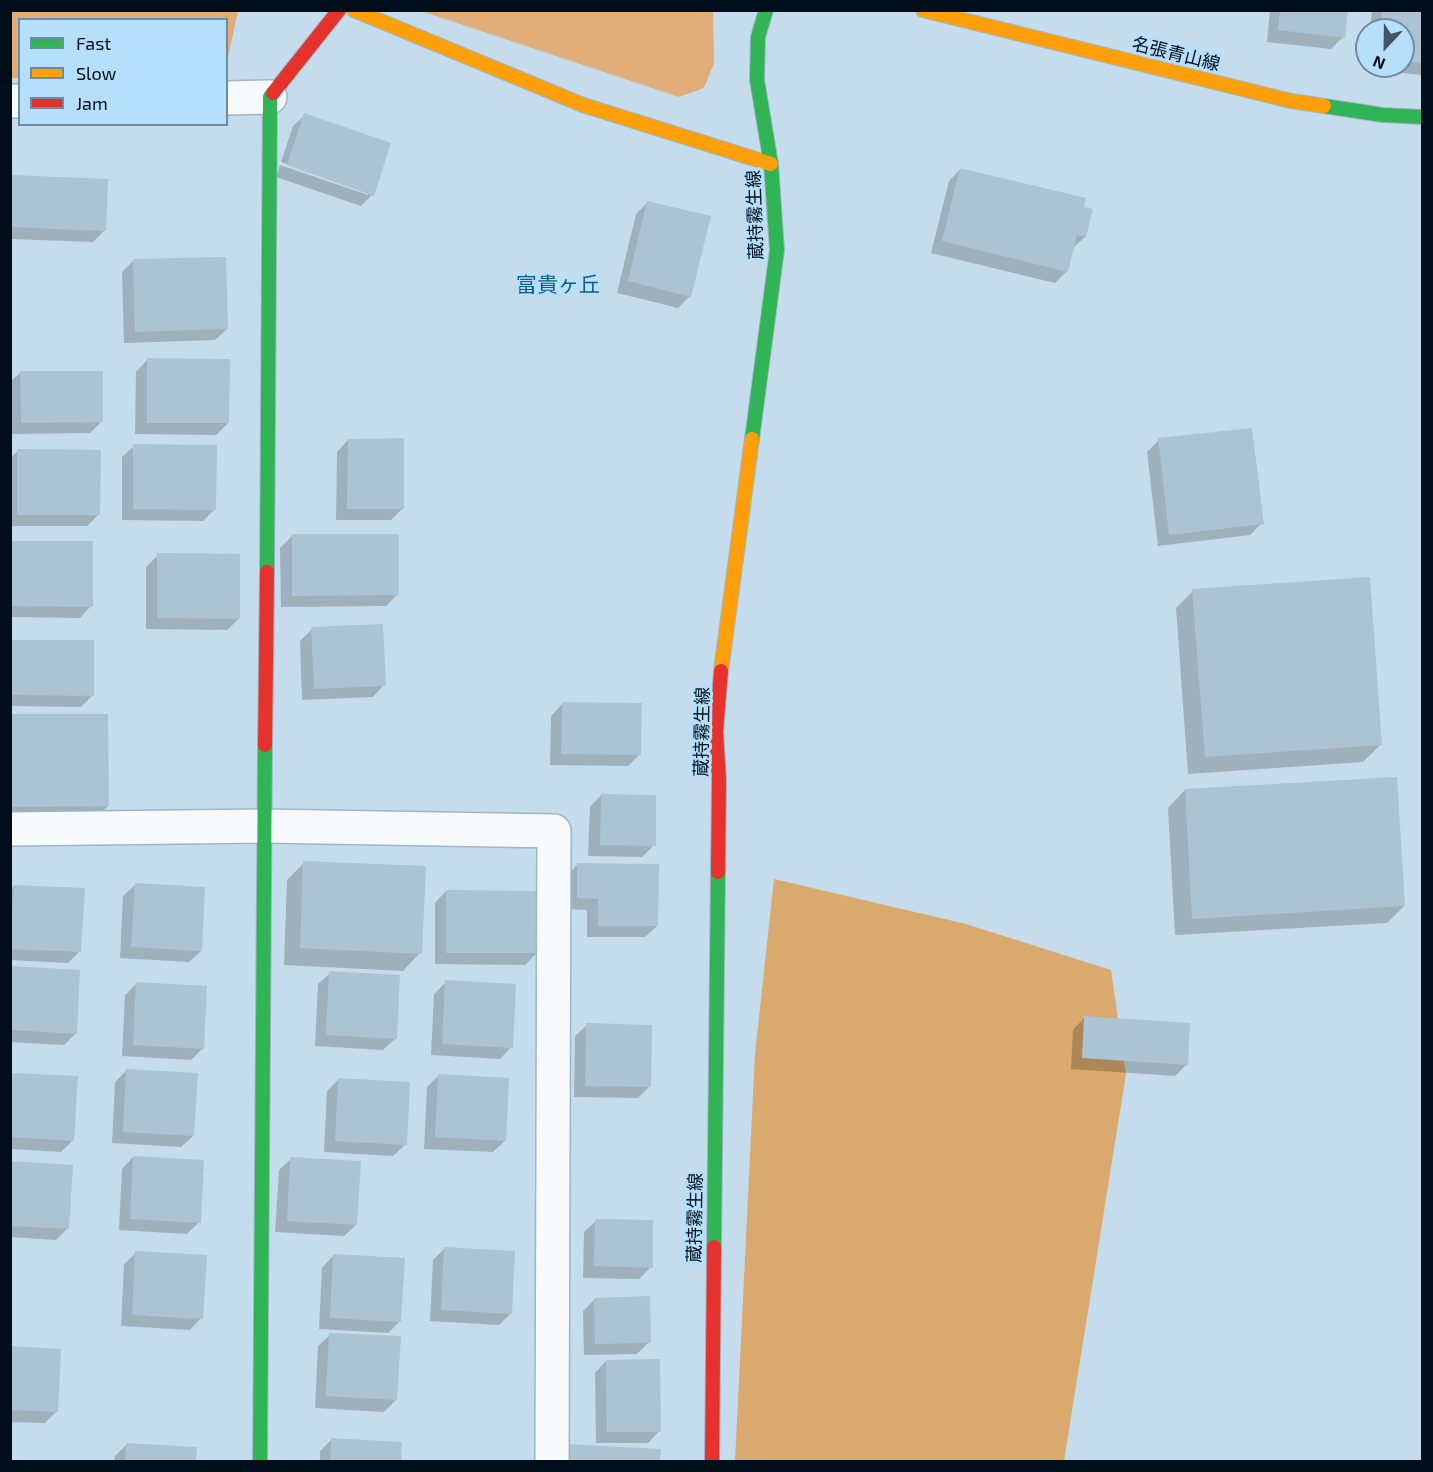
<!DOCTYPE html>
<meta charset="utf-8">
<style>
body{margin:0}
#map{position:relative;width:1433px;height:1472px;overflow:hidden;background:#c5dcec;font-family:"Exo 2",sans-serif}
canvas{display:block}
.frame{position:absolute;inset:0;border:12px solid #000d1a;pointer-events:none}
.legend{position:absolute;left:18px;top:18px;width:210px;height:108px;box-sizing:border-box;background:#b6dffb;border:2px solid #6d8ba1;margin:0;padding:8px 10px;list-style:none;font-size:18px;color:#000d1a}
.legend li{display:flex;align-items:center;gap:12px;height:30px}
.legend b{width:30px;border:2px solid #6d8ba1}
.north{position:absolute;left:1355px;top:18px;width:60px;height:60px;box-sizing:border-box;background:#b6dffb;border:2px solid #6d8ba1;border-radius:50%;rotate:202deg;font-size:16px;font-weight:700;line-height:24px;text-align:center;color:#000d1a}
.north::after{content:'';display:block;margin:auto;width:21px;height:27px;background:#455564;clip-path:polygon(50% 0,100% 100%,50% 72%,0 100%)}
</style>
<div id="map">
<canvas width="1433" height="1472"></canvas>
<div class="frame"></div>
<ul class="legend">
<li><b style="height:8px;background:#30b455"></b>Fast</li>
<li><b style="height:8px;background:#ff9f0a"></b>Slow</li>
<li><b style="height:8px;background:#e5322d"></b>Jam</li>
</ul>
<div class="north">N</div>
</div>
<script>
const c = document.querySelector('canvas').getContext('2d');
c.lineJoin = 'round';
function fill(path, color) {
  c.fillStyle = color;
  c.fill(path, 'evenodd');
}
function toPath(rows) {
  const path = new Path2D();
  for (const r of rows) {
    path.moveTo(r[0], r[1]);
    for (let i = 2; i < r.length; i += 2) path.lineTo(r[i], r[i + 1]);
  }
  return path;
}
function trace(path, color, width, dash) {
  c.strokeStyle = color;
  c.lineWidth = width;
  c.lineCap = dash ? 'butt' : 'round';
  c.setLineDash(dash || []);
  c.stroke(path);
}
function write(font, color, halo, rows, align = 'center') {
  c.font = font + ' "Exo 2","Noto Sans JP",sans-serif';
  c.lineWidth = 6;
  c.setLineDash([]);
  c.textBaseline = 'middle';
  c.strokeStyle = halo;
  c.fillStyle = color;
  for (const [text, x, y, turn = 0] of rows) {
    c.save();
    c.translate(x, y);
    c.rotate((+turn || 0) * Math.PI / 180);
    c.textAlign = isNaN(turn) ? turn : align;
    if (halo) c.strokeText(text, 0, 0);
    c.fillText(text, 0, 0);
    c.restore();
  }
}
fill(toPath([
 [10,11,11,10,238,11,227,62,226,20,20,20,19,78,11,78],
 [421,11,713,11,714,63,704,88,679,97]
]), '#dead78');
fill(toPath([
 [774,879,966,924,1111,970,1126,1074,1064,1461,735,1462,755,1054]
]), '#daa96e');
fill(toPath([
 [1270,10,1346,10,1343,37,1331,49,1267,42],
 [1372,10,1422,10,1422,75,1366,69,1367,58,1367,66,1403,66,1403,30,1370,30],
 [305,115,372,195,361,206,276,177,280,165,368,195,368,192,281,162,293,126],
 [960,169,1082,208,1085,237,1072,249,1067,271,1055,283,931,253,949,181],
 [10,176,104,231,93,242,10,239],
 [648,202,690,296,678,308,617,293,636,214],
 [133,261,227,329,215,340,124,343,122,272],
 [147,360,228,423,216,435,135,434,136,372],
 [20,373,102,421,90,433,10,434,10,382],
 [348,440,402,509,391,520,336,520,337,452],
 [1159,440,1262,523,1250,535,1158,546,1147,452],
 [134,446,215,509,203,521,122,520,122,457],
 [18,451,99,514,87,526,10,526,10,458],
 [292,536,398,594,386,606,281,607,280,548],
 [10,542,91,606,80,618,10,617],
 [158,555,239,619,227,630,146,629,146,567],
 [1193,591,1380,745,1363,762,1188,774,1176,608],
 [312,629,384,685,373,697,302,700,300,641],
 [10,641,93,695,81,707,10,706],
 [562,704,640,754,628,766,550,765,551,716],
 [10,716,108,806,90,823,10,824],
 [1185,790,1404,906,1387,923,1175,935,1168,808],
 [601,795,654,845,642,857,588,856,590,807],
 [304,863,420,953,403,971,284,965,287,880],
 [577,865,657,926,645,937,587,937,587,910,566,909,566,877],
 [135,885,201,951,189,962,120,958,123,896],
 [14,886,80,951,68,963,10,960,10,890],
 [446,891,537,953,525,965,435,964,435,903],
 [10,968,76,1033,64,1045,10,1042],
 [330,973,395,1039,383,1050,315,1046,318,984],
 [446,982,511,1047,500,1059,431,1055,434,994],
 [137,983,203,1048,191,1060,122,1056,125,995],
 [1084,1018,1186,1065,1175,1076,1071,1069,1073,1030],
 [587,1025,650,1086,638,1098,574,1097,575,1036],
 [127,1070,193,1136,181,1147,112,1143,115,1082],
 [10,1074,73,1140,61,1152,10,1149],
 [439,1075,505,1141,493,1152,424,1149,427,1087],
 [339,1079,405,1145,393,1156,324,1152,327,1091],
 [133,1157,199,1222,187,1234,119,1230,122,1169],
 [291,1159,356,1225,344,1236,275,1232,279,1170],
 [10,1163,68,1228,56,1240,10,1237],
 [596,1221,651,1267,639,1279,583,1278,584,1232],
 [445,1248,511,1313,499,1325,430,1321,433,1260],
 [136,1253,201,1318,190,1330,121,1326,124,1264],
 [333,1256,400,1321,388,1333,319,1329,322,1268],
 [595,1299,649,1342,637,1354,584,1355,583,1311],
 [330,1335,396,1400,384,1412,315,1408,318,1346],
 [10,1348,56,1412,45,1423,10,1422],
 [606,1361,659,1431,648,1443,596,1443,595,1373],
 [332,1439,400,1462,320,1462,320,1451],
 [126,1445,194,1462,114,1462,115,1456]
]), '#0003');
fill(toPath([
 [1280,10,1348,10,1345,38,1278,30],
 [1382,10,1422,10,1422,63,1403,61,1403,30,1380,30],
 [304,113,391,143,374,196,287,165],
 [960,168,1086,198,1084,207,1093,209,1086,237,1077,235,1068,272,942,241],
 [10,175,108,179,106,231,10,227],
 [647,201,711,216,691,297,628,281],
 [226,257,228,329,135,332,133,259],
 [147,358,230,359,229,423,147,423],
 [20,371,103,371,103,422,21,423],
 [1252,428,1264,524,1169,535,1158,438],
 [404,438,404,509,347,509,348,439],
 [133,444,217,445,216,510,133,509],
 [17,449,101,450,100,515,17,515],
 [292,534,399,534,399,595,292,596],
 [10,541,93,541,93,607,10,606],
 [157,553,240,554,240,619,157,618],
 [1370,577,1382,745,1205,757,1192,589],
 [383,624,386,686,314,689,311,627],
 [10,640,94,640,94,696,10,695],
 [562,702,642,703,641,755,561,754],
 [10,714,108,714,109,806,10,807],
 [1397,777,1405,906,1192,919,1185,789],
 [601,794,656,795,656,846,600,845],
 [303,861,426,866,422,954,300,948],
 [577,863,659,864,658,926,598,926,598,899,577,898],
 [135,883,205,887,202,951,131,947],
 [14,885,85,888,81,952,10,949],
 [446,890,539,891,538,953,446,953],
 [10,966,80,970,77,1034,10,1030],
 [329,971,400,975,397,1039,326,1035],
 [445,980,516,984,513,1048,442,1044],
 [136,982,207,986,204,1049,133,1045],
 [1084,1016,1190,1023,1188,1065,1082,1058],
 [586,1023,652,1025,651,1087,585,1086],
 [126,1069,198,1073,194,1136,123,1132],
 [10,1073,78,1076,74,1141,10,1137],
 [438,1074,509,1078,506,1141,435,1137],
 [338,1078,410,1082,407,1145,335,1141],
 [133,1156,204,1160,201,1223,130,1219],
 [290,1157,361,1161,357,1225,287,1221],
 [10,1161,73,1165,69,1229,10,1226],
 [595,1219,653,1220,653,1268,594,1266],
 [444,1247,515,1251,512,1314,441,1310],
 [135,1251,207,1255,203,1319,132,1315],
 [333,1254,405,1258,401,1322,330,1318],
 [650,1296,651,1343,595,1344,594,1298],
 [329,1333,401,1336,397,1400,326,1396],
 [10,1346,61,1349,58,1412,10,1410],
 [660,1359,661,1432,607,1432,606,1360],
 [331,1438,402,1442,401,1462,330,1462],
 [126,1443,197,1447,196,1462,125,1462],
 [566,1444,661,1449,660,1462,565,1462]
]), '#acc3d3');
const street = toPath([
 [226,98,270,97],
 [10,101,20,101],
 [10,829,265,826,554,831,552,1462]
]);
const fast = toPath([
 [1324,106,1383,115,1422,117],
 [752,439,777,250,771,164,757,80,758,37,766,10],
 [267,572,270,97,273,93],
 [714,1247,718,872],
 [260,1462,265,745]
]);
const slow = toPath([
 [354,10,583,105,771,164],
 [923,10,1291,101,1324,106],
 [721,671,752,439]
]);
const jam = toPath([
 [273,93,339,10],
 [265,745,267,572],
 [718,872,719,780,716,731,721,671],
 [712,1462,714,1247]
]);
trace(street, '#9db5c4', 36);
trace(fast, '#9db5c4', 16);
trace(slow, '#9db5c4', 16);
trace(jam, '#9db5c4', 16);
trace(street, '#f6fafc', 33);
trace(fast, '#30b455', 14);
trace(slow, '#ff9f0a', 14);
trace(jam, '#e5322d', 14);
write('18px', '#000d1a', '#b6dffb', [
 ["名張青山線",1176,54,14],
 ["蔵持霧生線",755,215,-92],
 ["蔵持霧生線",702,732,-89],
 ["蔵持霧生線",695,1218,-89]
]);
write('21px', '#0a5e86', '#b6dffb', [
 ["富貴ヶ丘",558,285]
]);
</script>
